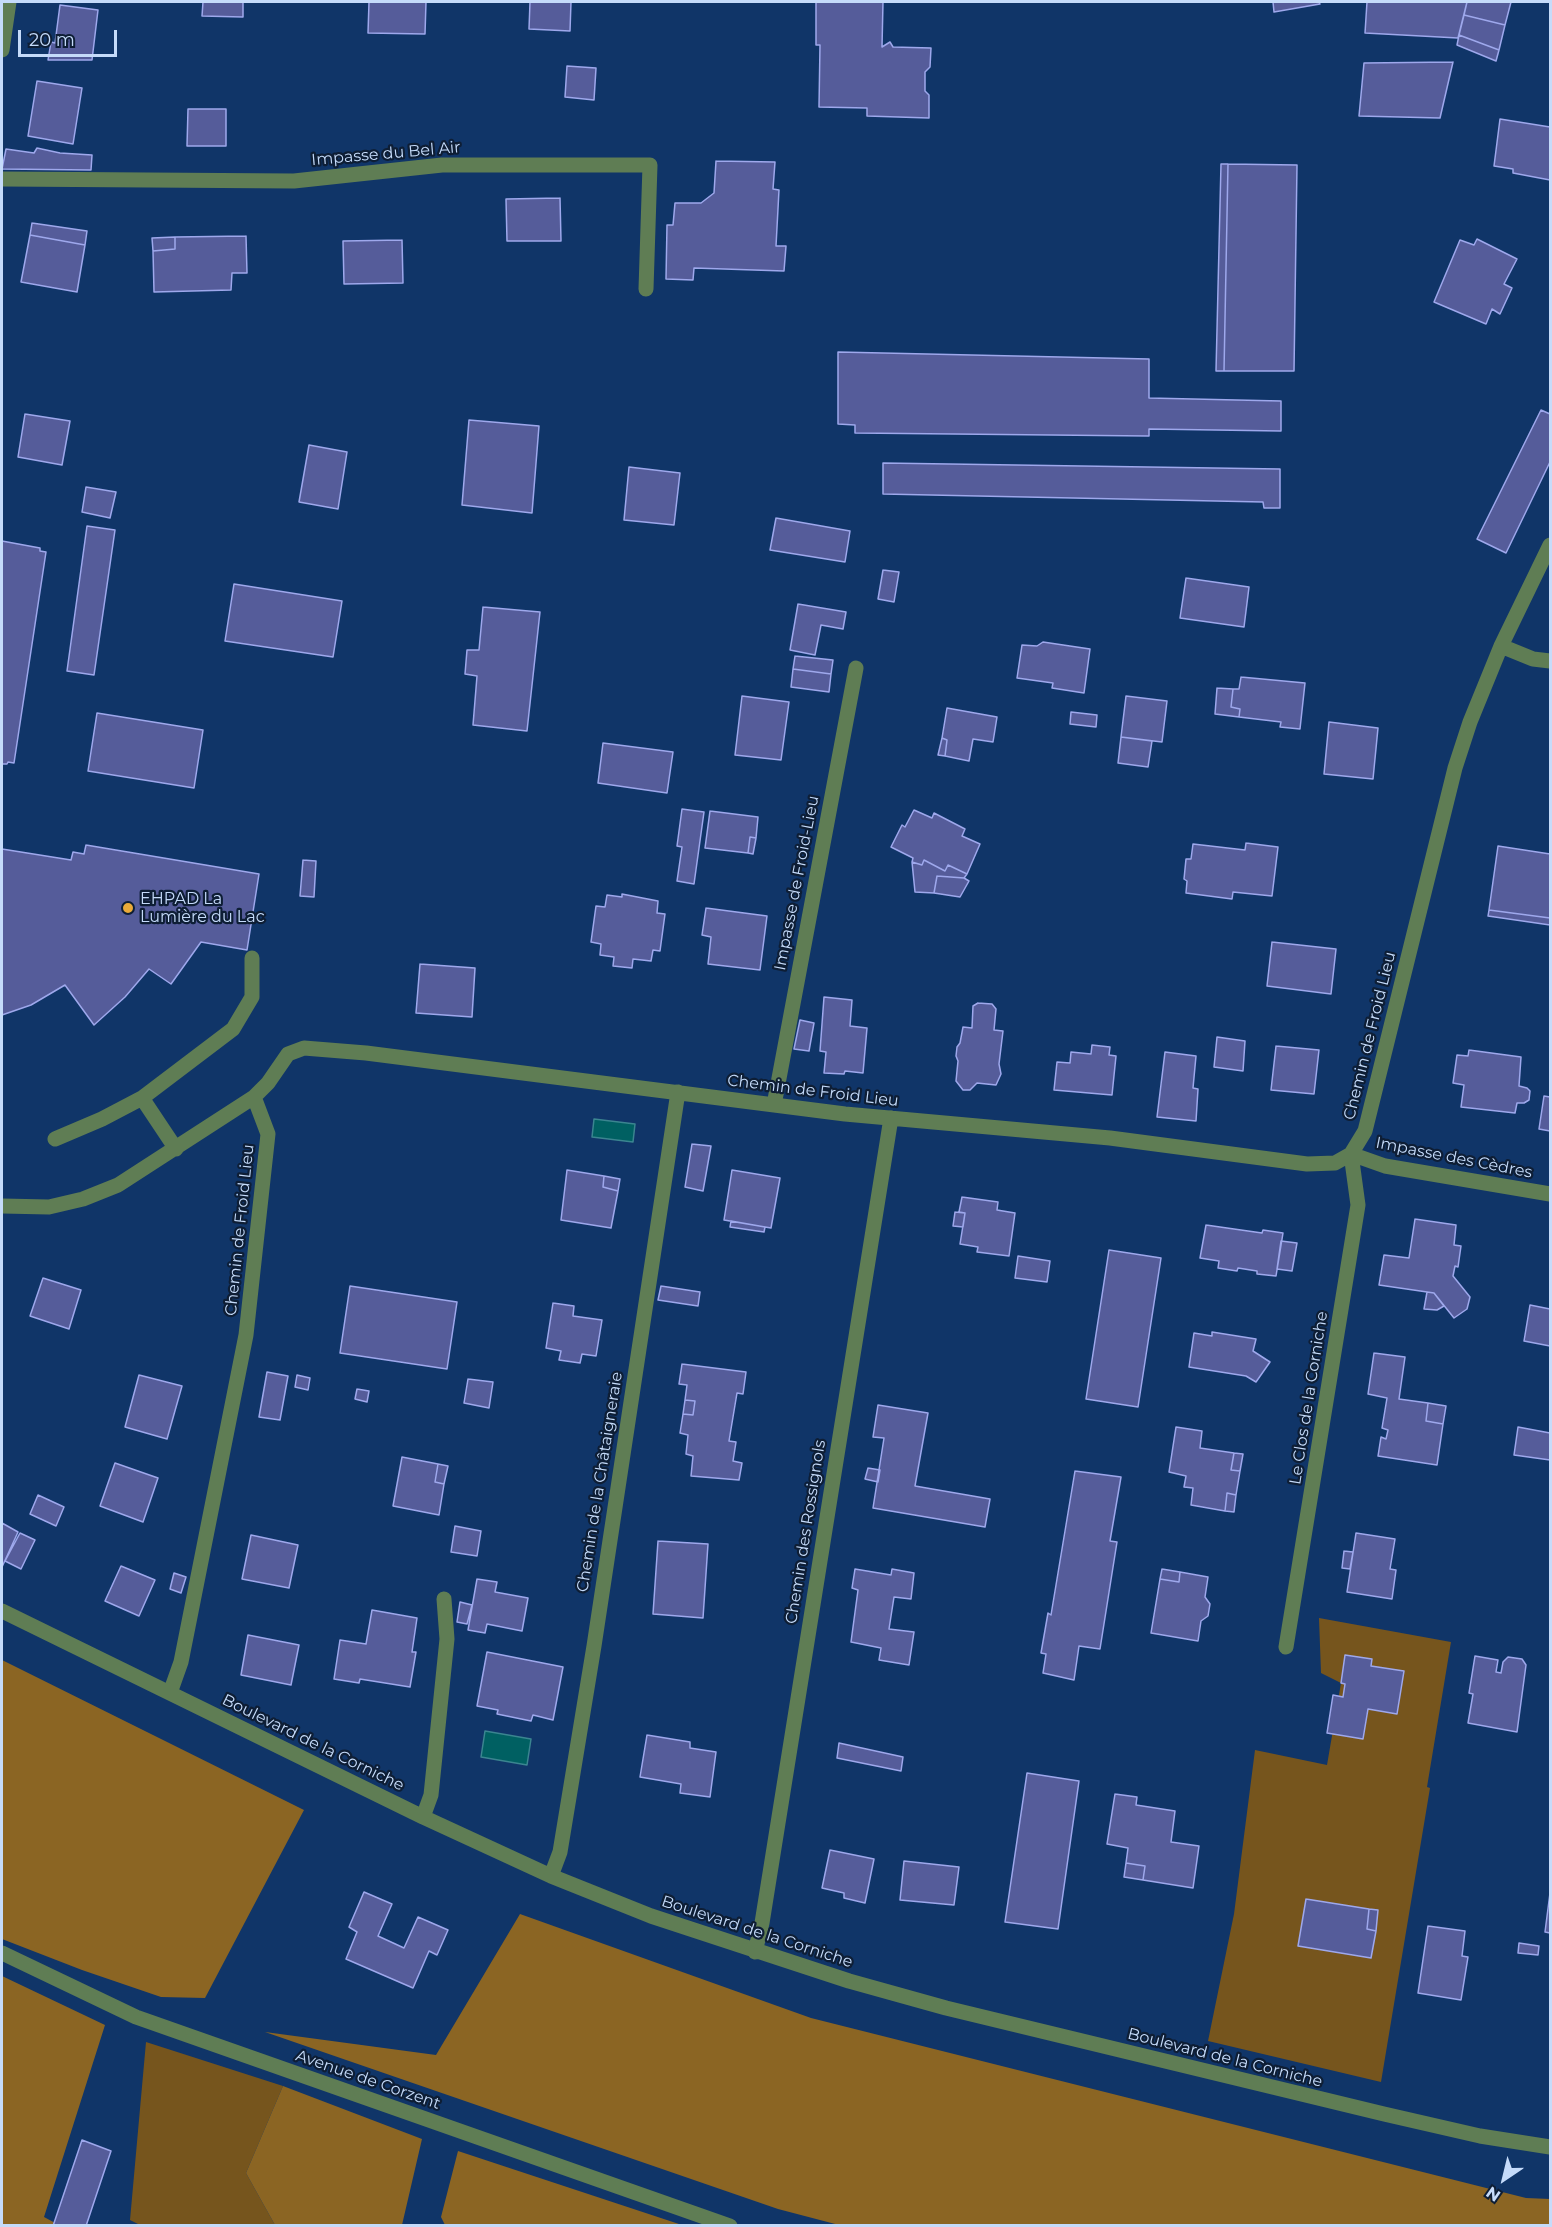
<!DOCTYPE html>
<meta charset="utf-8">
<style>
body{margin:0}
#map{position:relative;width:1552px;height:2227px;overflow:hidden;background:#103568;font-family:Montserrat,sans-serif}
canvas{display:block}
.frame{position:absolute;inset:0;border:3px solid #c5dbfa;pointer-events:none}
.north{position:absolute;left:1474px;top:2149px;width:60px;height:60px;-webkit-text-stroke:4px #0e1e35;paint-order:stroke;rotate:215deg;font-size:16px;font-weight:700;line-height:24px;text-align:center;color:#c5dbfa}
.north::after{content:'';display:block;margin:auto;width:21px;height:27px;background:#c5dbfa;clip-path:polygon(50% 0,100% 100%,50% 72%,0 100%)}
.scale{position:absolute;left:18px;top:30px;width:99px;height:27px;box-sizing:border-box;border:3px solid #c5dbfa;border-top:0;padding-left:8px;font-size:18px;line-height:21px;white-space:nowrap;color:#c5dbfa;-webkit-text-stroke:4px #0e1e35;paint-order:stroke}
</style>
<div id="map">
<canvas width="1552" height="2227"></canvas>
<div class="frame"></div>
<div class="north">N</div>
<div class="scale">20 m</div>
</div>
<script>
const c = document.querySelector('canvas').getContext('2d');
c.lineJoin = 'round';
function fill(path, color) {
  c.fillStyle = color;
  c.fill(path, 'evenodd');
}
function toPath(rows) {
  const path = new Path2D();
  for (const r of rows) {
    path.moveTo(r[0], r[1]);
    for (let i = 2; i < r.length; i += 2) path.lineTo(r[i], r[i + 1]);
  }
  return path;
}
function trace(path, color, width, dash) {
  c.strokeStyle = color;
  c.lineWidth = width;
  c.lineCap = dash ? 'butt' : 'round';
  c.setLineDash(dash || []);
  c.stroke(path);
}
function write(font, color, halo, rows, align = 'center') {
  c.font = font + ' Montserrat,sans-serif';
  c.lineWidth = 4.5;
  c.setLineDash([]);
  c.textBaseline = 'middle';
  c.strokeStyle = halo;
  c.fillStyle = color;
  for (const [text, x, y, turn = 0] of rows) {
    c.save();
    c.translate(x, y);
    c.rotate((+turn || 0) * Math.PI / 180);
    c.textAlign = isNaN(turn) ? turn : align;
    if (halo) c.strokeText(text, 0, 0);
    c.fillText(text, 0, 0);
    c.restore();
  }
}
fill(toPath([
 [1319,1618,1451,1642,1427,1787,1430,1788,1381,2082,1208,2041,1234,1914,1255,1750,1327,1765,1341,1683,1321,1673],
 [146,2042,283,2086,246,2173,275,2225,142,2226,130,2220]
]), '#76551d');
fill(toPath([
 [2,1660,304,1810,205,1998,161,1997,82,1970,2,1939],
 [520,1914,811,2018,1526,2198,1550,2199,1550,2225,839,2225,778,2209,265,2032,436,2055],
 [2,1976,105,2025,44,2217,57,2224,67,2225,2,2226],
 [283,2086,422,2139,402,2225,275,2225,246,2173],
 [458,2151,682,2225,445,2225,441,2217]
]), '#8b6523');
const water = toPath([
 [594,1119,635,1124,633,1142,592,1137,594,1119],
 [485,1731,531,1739,527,1765,481,1757,485,1731]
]);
fill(water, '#006062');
trace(water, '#3b8590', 1.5);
const building = toPath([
 [203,2,243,2,243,17,202,16,203,2],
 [369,2,426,2,425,34,368,33,369,2],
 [530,2,571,2,570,31,529,29,530,2],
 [816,2,883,2,882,47,890,42,893,47,931,48,930,67,925,72,925,91,929,95,929,118,867,116,867,108,819,107,820,45,816,45,816,2],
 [1273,2,1319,2,1320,4,1274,12,1273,2],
 [1367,2,1467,2,1458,38,1365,33,1367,2],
 [1467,2,1511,2,1505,25,1464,15,1467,2],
 [60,5,98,10,92,60,48,60,51,42,55,43,60,5],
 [1464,15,1505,25,1499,50,1459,35,1464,15],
 [1459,35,1499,50,1496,61,1457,45,1459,35],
 [1453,62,1440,118,1359,116,1364,63,1453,62],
 [567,66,596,68,594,100,565,97,567,66],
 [37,81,82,88,73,144,28,136,37,81],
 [188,109,226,109,226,146,187,146,188,109],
 [1500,119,1550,127,1550,180,1513,173,1513,169,1494,166,1500,119],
 [37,148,60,153,92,155,91,170,2,169,6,149,34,153,37,148],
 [716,161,775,162,773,189,779,190,776,246,786,246,784,271,694,268,693,280,666,279,667,225,673,225,675,203,701,203,714,193,716,161],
 [1221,164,1228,164,1224,371,1216,371,1221,164],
 [1228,164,1297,165,1294,371,1224,371,1228,164],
 [560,198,561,241,507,241,506,199,560,198],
 [32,223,87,231,85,245,30,235,32,223],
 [30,235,85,245,77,292,21,282,30,235],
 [246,236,247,273,232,273,231,290,154,292,153,251,175,249,175,237,246,236],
 [175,237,175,249,153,251,152,238,175,237],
 [1477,239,1517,259,1504,284,1512,288,1500,314,1492,309,1486,324,1434,302,1460,240,1474,245,1477,239],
 [402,240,403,283,344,284,343,241,402,240],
 [838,352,1149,359,1149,398,1281,401,1281,431,1149,429,1149,436,855,433,855,425,838,424,838,352],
 [1541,410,1550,414,1550,462,1506,553,1477,539,1541,410],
 [25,414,70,421,62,465,18,457,25,414],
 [469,420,539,426,532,513,462,505,469,420],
 [309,445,347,452,338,509,299,502,309,445],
 [883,463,1280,469,1280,508,1264,508,1263,502,883,494,883,463],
 [629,467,680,473,674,525,624,520,629,467],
 [86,487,116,492,110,518,82,512,86,487],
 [776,518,850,531,845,562,770,550,776,518],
 [87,526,115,530,94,675,67,671,87,526],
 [2,541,40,548,40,551,46,552,14,763,8,762,7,764,2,764,2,541],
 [883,570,899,572,894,602,878,599,883,570],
 [1186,578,1249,587,1244,627,1180,618,1186,578],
 [234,584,342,601,333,657,225,641,234,584],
 [798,604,846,612,843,629,821,625,815,655,790,650,798,604],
 [483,607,540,612,527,731,473,725,477,676,465,674,467,650,479,650,483,607],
 [1043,642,1090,649,1084,693,1052,688,1053,683,1017,678,1022,645,1037,646,1043,642],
 [795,656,833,660,831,674,793,669,795,656],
 [793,669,831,674,829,692,791,687,793,669],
 [1241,677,1305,683,1300,729,1280,727,1281,722,1239,717,1240,709,1231,707,1233,689,1239,689,1241,677],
 [1217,688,1233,689,1231,707,1240,709,1239,717,1215,714,1217,688],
 [742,696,789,702,781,760,735,755,742,696],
 [1126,696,1167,701,1162,742,1121,737,1126,696],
 [947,708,997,717,993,742,973,739,969,761,945,756,947,740,942,738,947,708],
 [1071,712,1097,715,1096,727,1070,724,1071,712],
 [97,713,203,730,194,788,88,771,97,713],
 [1329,722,1378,728,1373,779,1324,774,1329,722],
 [1121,737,1152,741,1148,767,1118,763,1121,737],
 [942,738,947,740,945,756,938,755,942,738],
 [603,743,673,752,667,793,598,783,603,743],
 [682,809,704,812,694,884,677,881,682,847,677,846,682,809],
 [914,810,932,818,934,813,965,829,962,836,980,844,967,874,948,865,945,871,924,860,922,865,912,862,913,858,891,847,902,825,905,827,914,810],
 [710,811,758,817,756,838,750,837,748,853,705,848,710,811],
 [750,837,756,838,753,854,748,853,750,837],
 [1246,843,1278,847,1272,896,1233,892,1232,899,1186,893,1187,881,1184,879,1186,859,1191,859,1193,844,1245,850,1246,843],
 [86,845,259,874,247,950,201,942,171,984,149,969,125,997,94,1025,65,985,31,1005,2,1015,2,849,71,860,73,852,84,854,86,845],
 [1498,846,1550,854,1550,918,1489,910,1498,846],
 [303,860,316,861,314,897,300,896,303,860],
 [924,860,945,871,948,865,967,874,964,878,937,876,934,893,915,892,912,862,922,865,924,860],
 [937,876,964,878,969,881,960,897,934,893,937,876],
 [622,894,658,901,657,913,665,914,660,951,653,950,651,961,633,959,632,968,613,966,614,957,600,955,601,944,591,942,596,906,605,907,607,895,622,897,622,894],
 [706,908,767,916,760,970,708,964,711,937,702,935,706,908],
 [1489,910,1550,918,1550,925,1488,916,1489,910],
 [1272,942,1336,949,1331,994,1267,986,1272,942],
 [420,964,475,968,472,1017,416,1013,420,964],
 [824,997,852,1000,850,1026,867,1028,863,1073,845,1071,844,1074,824,1073,826,1052,820,1051,824,997],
 [978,1003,992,1004,996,1009,994,1030,1003,1031,999,1064,1001,1074,996,1085,977,1083,970,1090,963,1090,956,1081,958,1061,956,1056,957,1047,960,1043,963,1027,972,1028,973,1006,978,1003],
 [800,1020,814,1023,809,1051,794,1049,800,1020],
 [1217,1037,1245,1041,1243,1071,1214,1067,1217,1037],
 [1092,1045,1110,1047,1109,1055,1116,1056,1112,1095,1054,1090,1057,1062,1070,1063,1071,1052,1091,1054,1092,1045],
 [1276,1046,1319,1050,1314,1094,1271,1090,1276,1046],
 [1469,1050,1521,1057,1519,1086,1527,1088,1530,1091,1529,1100,1524,1103,1517,1103,1515,1113,1461,1107,1464,1085,1453,1083,1457,1055,1468,1056,1469,1050],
 [1165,1052,1196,1056,1193,1088,1198,1089,1196,1121,1157,1117,1165,1052],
 [1544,1096,1550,1097,1550,1131,1539,1129,1544,1096],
 [692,1144,711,1146,703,1191,685,1187,692,1144],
 [567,1170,604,1176,603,1187,618,1191,611,1228,561,1220,567,1170],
 [732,1170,780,1178,771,1228,724,1220,732,1170],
 [604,1176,620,1179,618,1191,603,1187,604,1176],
 [962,1197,998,1202,997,1210,1015,1213,1009,1256,977,1252,978,1247,960,1244,965,1213,959,1212,962,1197],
 [955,1212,965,1213,963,1227,953,1226,955,1212],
 [1415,1219,1456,1225,1454,1245,1461,1246,1458,1267,1455,1266,1453,1276,1470,1297,1467,1309,1454,1318,1434,1293,1379,1285,1384,1255,1409,1258,1415,1219],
 [731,1221,765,1227,764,1232,730,1227,731,1221],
 [1206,1225,1262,1233,1263,1230,1283,1233,1276,1276,1257,1274,1257,1271,1238,1268,1237,1271,1218,1268,1219,1261,1200,1258,1206,1225],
 [1281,1241,1297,1243,1292,1271,1277,1269,1281,1241],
 [1109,1250,1161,1258,1138,1407,1086,1399,1109,1250],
 [1018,1256,1050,1261,1047,1282,1015,1278,1018,1256],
 [43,1278,81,1290,69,1329,30,1316,43,1278],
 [350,1286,457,1302,447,1369,340,1353,350,1286],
 [661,1286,700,1292,698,1306,658,1300,661,1286],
 [1427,1292,1434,1293,1444,1306,1437,1310,1424,1309,1427,1292],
 [553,1303,574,1306,573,1316,602,1320,596,1356,582,1354,580,1363,559,1360,561,1351,546,1348,553,1303],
 [1530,1305,1550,1309,1550,1346,1524,1341,1530,1305],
 [1212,1332,1256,1339,1253,1351,1270,1362,1256,1382,1246,1376,1189,1367,1194,1333,1212,1336,1212,1332],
 [1374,1353,1405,1357,1399,1399,1428,1403,1426,1421,1443,1424,1437,1465,1378,1456,1381,1437,1386,1439,1388,1430,1382,1428,1387,1398,1368,1394,1374,1353],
 [682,1364,746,1372,743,1394,737,1393,729,1441,736,1442,733,1461,742,1463,739,1480,691,1476,693,1456,686,1454,688,1435,680,1433,683,1414,693,1415,695,1401,685,1400,687,1385,679,1384,682,1364],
 [267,1372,288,1376,280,1420,259,1417,267,1372],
 [139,1375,182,1386,167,1439,125,1427,139,1375],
 [297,1375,310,1378,308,1390,295,1387,297,1375],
 [468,1379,493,1382,489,1408,464,1403,468,1379],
 [357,1389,369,1391,367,1402,355,1399,357,1389],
 [685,1400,695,1401,693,1415,683,1414,685,1400],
 [1428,1403,1446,1406,1443,1424,1426,1421,1428,1403],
 [878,1405,928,1413,915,1486,990,1499,985,1527,873,1508,884,1438,873,1437,878,1405],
 [1176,1427,1202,1431,1200,1448,1234,1453,1231,1470,1240,1471,1236,1495,1227,1493,1225,1511,1191,1505,1193,1488,1184,1487,1186,1476,1169,1472,1176,1427],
 [1518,1427,1550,1433,1550,1460,1514,1455,1518,1427],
 [1234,1453,1243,1454,1240,1471,1231,1470,1234,1453],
 [402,1457,438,1464,435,1482,444,1484,439,1515,393,1506,402,1457],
 [115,1463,158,1478,143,1522,100,1506,115,1463],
 [438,1464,448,1466,444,1484,435,1482,438,1464],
 [868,1468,880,1470,878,1482,865,1479,868,1468],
 [1075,1471,1121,1477,1110,1541,1117,1542,1100,1649,1079,1646,1074,1680,1043,1673,1046,1654,1041,1653,1048,1613,1051,1615,1075,1471],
 [1227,1493,1236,1495,1234,1512,1225,1511,1227,1493],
 [38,1495,64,1507,56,1526,30,1514,38,1495],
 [2,1523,18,1532,2,1567,2,1523],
 [455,1526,481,1531,477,1556,451,1552,455,1526],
 [20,1533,35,1540,21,1569,5,1561,20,1533],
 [1356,1533,1395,1539,1390,1569,1396,1570,1392,1599,1347,1592,1356,1533],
 [251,1535,298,1545,289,1588,242,1579,251,1535],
 [658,1541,708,1544,703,1618,653,1614,658,1541],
 [1344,1551,1353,1552,1350,1569,1342,1568,1344,1551],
 [121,1566,155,1580,139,1616,105,1601,121,1566],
 [855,1569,891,1575,892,1569,914,1573,911,1599,894,1597,889,1629,914,1632,909,1665,879,1660,881,1648,851,1642,858,1590,852,1588,855,1569],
 [1162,1569,1180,1572,1179,1582,1160,1579,1162,1569],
 [1180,1572,1208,1577,1205,1597,1210,1604,1208,1616,1201,1621,1198,1641,1151,1633,1160,1579,1179,1582,1180,1572],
 [174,1573,186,1577,181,1593,170,1589,174,1573],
 [477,1579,497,1582,495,1592,528,1598,522,1631,487,1624,485,1633,468,1630,477,1579],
 [460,1602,472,1605,467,1624,457,1622,460,1602],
 [372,1610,417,1618,412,1652,416,1652,410,1687,360,1679,359,1683,334,1679,340,1640,366,1644,372,1610],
 [248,1635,299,1645,291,1685,241,1675,248,1635],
 [487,1652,563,1667,553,1720,533,1715,531,1721,497,1714,498,1710,477,1706,487,1652],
 [1345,1655,1372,1659,1371,1666,1404,1671,1397,1714,1368,1709,1363,1739,1327,1733,1333,1695,1343,1697,1345,1684,1341,1683,1345,1655],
 [1475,1656,1498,1660,1496,1672,1501,1673,1503,1662,1508,1657,1522,1659,1526,1665,1517,1732,1468,1723,1473,1694,1469,1693,1475,1656],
 [647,1735,690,1742,690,1748,716,1752,710,1797,680,1793,681,1784,640,1777,647,1735],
 [839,1743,903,1757,901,1771,837,1758,839,1743],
 [1027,1773,1079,1781,1058,1929,1005,1922,1027,1773],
 [1115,1794,1137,1797,1136,1805,1175,1811,1171,1842,1199,1846,1193,1888,1143,1880,1145,1866,1126,1863,1128,1848,1107,1844,1115,1794],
 [830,1850,874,1859,865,1903,844,1898,844,1893,822,1888,830,1850],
 [904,1861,959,1867,954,1905,900,1900,904,1861],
 [1126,1863,1145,1866,1143,1880,1124,1877,1126,1863],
 [364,1892,392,1904,378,1936,404,1948,418,1917,448,1930,437,1955,429,1951,413,1988,346,1959,357,1932,349,1927,364,1892],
 [1550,1893,1550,1933,1545,1932,1550,1893],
 [1306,1899,1369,1909,1367,1929,1376,1931,1371,1958,1298,1946,1306,1899],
 [1369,1909,1378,1910,1376,1931,1367,1929,1369,1909],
 [1428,1926,1465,1931,1462,1956,1468,1957,1461,2000,1418,1993,1428,1926],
 [1519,1943,1539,1946,1538,1955,1518,1953,1519,1943],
 [82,2140,111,2151,86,2226,53,2226,82,2140]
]);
fill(building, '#555c9a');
trace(building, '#9ea8ec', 1.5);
trace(toPath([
 [2,50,9,2],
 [2,179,294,181,442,165,650,165,646,289],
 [1501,646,1533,659,1550,661],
 [142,1098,176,1149],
 [774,1105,856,668],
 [55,1139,102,1119,142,1098,233,1029,252,997,252,958],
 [2,1206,49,1207,83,1199,118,1185,254,1097],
 [2,1611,423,1817,551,1876,651,1916,849,1981,946,2008,1384,2114,1480,2136,1550,2147],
 [1286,1647,1358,1205,1351,1154,1385,1166,1550,1194],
 [170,1693,181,1662,246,1335,268,1134,254,1097,268,1083,288,1054,304,1048,366,1053,845,1114,1110,1138,1307,1164,1335,1163,1351,1154,1365,1131,1455,768,1470,722,1501,646,1550,545],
 [423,1817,431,1795,447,1639,444,1599],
 [551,1876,560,1852,594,1646,678,1092],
 [755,1952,762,1923,891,1118],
 [2,1953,136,2017,730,2226]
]), '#5f7d54', 15);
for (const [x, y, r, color] of [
 [128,908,6,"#eaaa39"]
]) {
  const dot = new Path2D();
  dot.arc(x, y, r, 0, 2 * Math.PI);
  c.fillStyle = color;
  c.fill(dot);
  trace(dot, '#0e1e35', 2);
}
write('16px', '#c5dbfa', '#0e1e35', [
 ["Impasse du Bel Air",386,154,-5],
 ["Impasse de Froid-Lieu",797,883,-79],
 ["Chemin de Froid Lieu",1370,1036,-76],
 ["Chemin de Froid Lieu",813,1091,7],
 ["Impasse des Cèdres",1454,1158,11],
 ["Chemin de Froid Lieu",240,1230,-84],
 ["Le Clos de la Corniche",1309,1398,-81],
 ["Chemin de la Châtaigneraie",600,1482,-81],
 ["Chemin des Rossignols",806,1532,-81],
 ["Boulevard de la Corniche",313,1743,26],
 ["Boulevard de la Corniche",757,1932,18],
 ["Boulevard de la Corniche",1225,2058,14],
 ["Avenue de Corzent",368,2080,19]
]);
write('16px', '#c5dbfa', '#0e1e35', [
 ["EHPAD La",140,899],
 ["Lumière du Lac",140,917]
], 'left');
</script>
